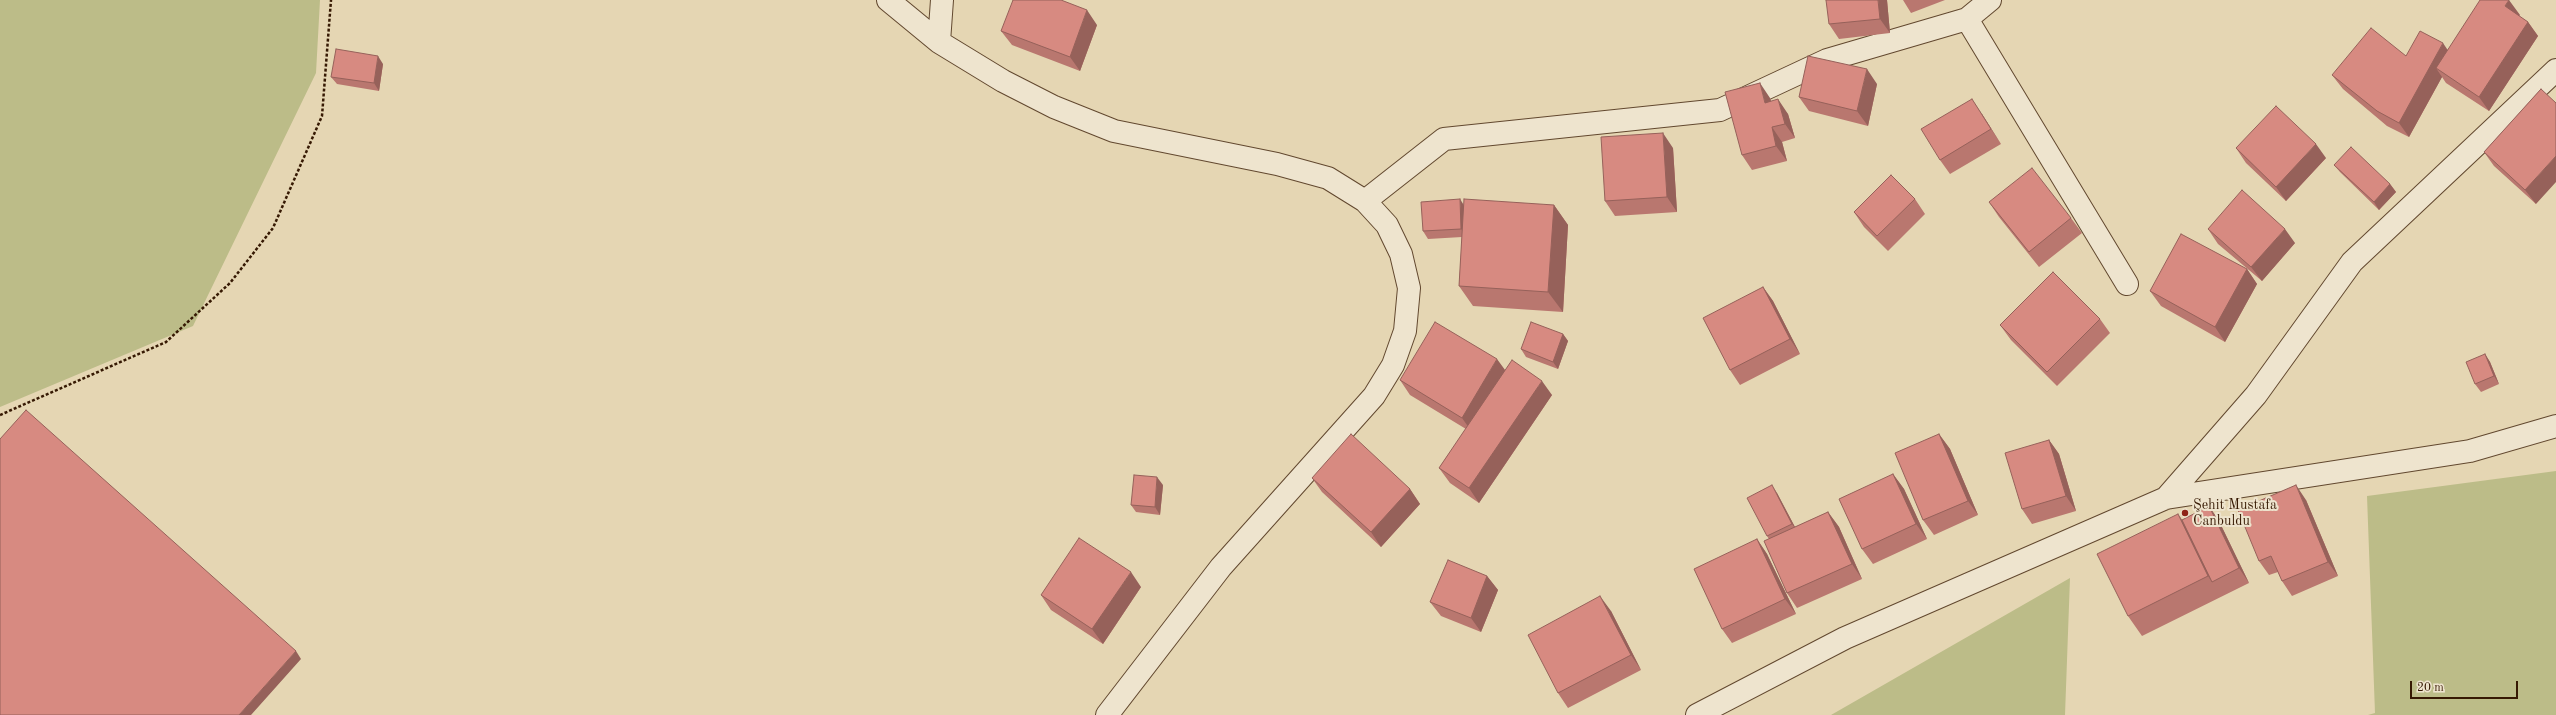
<!DOCTYPE html>
<meta charset="utf-8">
<style>
body{margin:0}
#map{position:relative;width:2556px;height:715px;overflow:hidden;background:#e5d6b3;font-family:"Old Standard TT",serif}
canvas{display:block}
.scale{position:absolute;left:2410px;top:681px;width:108px;height:18px;box-sizing:border-box;border:2px solid #361903;border-top:0;padding-left:5px;font-size:12px;line-height:14px;white-space:nowrap;color:#361903;-webkit-text-stroke:3px #eee4ce;paint-order:stroke}
</style>
<div id="map">
<canvas width="2556" height="715"></canvas>
<div class="scale">20 m</div>
</div>
<script>
const c = document.querySelector('canvas').getContext('2d');
c.lineJoin = 'round';
function fill(path, color) {
  c.fillStyle = color;
  c.fill(path, 'evenodd');
}
function toPath(rows) {
  const path = new Path2D();
  for (const r of rows) {
    path.moveTo(r[0], r[1]);
    for (let i = 2; i < r.length; i += 2) path.lineTo(r[i], r[i + 1]);
  }
  return path;
}
function trace(path, color, width, dash) {
  c.strokeStyle = color;
  c.lineWidth = width;
  c.lineCap = dash ? 'butt' : 'round';
  c.setLineDash(dash || []);
  c.stroke(path);
}
function write(font, color, halo, rows, align = 'center') {
  c.font = font + ' "Old Standard TT",serif';
  c.lineWidth = 4;
  c.setLineDash([]);
  c.textBaseline = 'middle';
  c.strokeStyle = halo;
  c.fillStyle = color;
  for (const [text, x, y, turn = 0] of rows) {
    c.save();
    c.translate(x, y);
    c.rotate((+turn || 0) * Math.PI / 180);
    c.textAlign = isNaN(turn) ? turn : align;
    if (halo) c.strokeText(text, 0, 0);
    c.fillText(text, 0, 0);
    c.restore();
  }
}
fill(toPath([
 [0,0,320,0,316,73,193,326,0,407],
 [2556,471,2556,715,2368,715,2375,713,2367,496],
 [2070,578,2065,715,1831,715]
]), '#bcbc88');
const minor = toPath([
 [888,0,939,42,1003,81,1054,107,1114,131,1277,164,1328,178,1365,201,1387,225,1401,254,1409,288,1405,331,1393,365,1374,396,1221,567,1107,715],
 [1967,19,2127,284],
 [939,42,942,0],
 [1365,201,1444,139,1720,110,1827,60,1967,19,1990,0],
 [2166,498,2256,395,2352,262,2556,70],
 [1697,715,1845,638,2166,498,2470,451,2556,426]
]);
trace(minor, '#62482f', 24);
trace(toPath([
 [0,415,166,342,230,283,273,228,322,116,331,0]
]), '#361903', 2.5, [3, 2]);
trace(minor, '#eee4ce', 22);
fill(toPath([
 [1887,0,1890,33,1839,39,1829,24],
 [1903,0,1945,0,1911,13],
 [2520,15,2519,16,2528,22,2538,36,2489,111,2446,83,2442,77,2409,137,2387,126,2343,89,2332,75,2406,56,2447,50],
 [1097,25,1080,71,1012,45,1001,31],
 [383,64,379,91,337,84,331,77],
 [1877,84,1868,126,1809,111,1799,97],
 [2541,89,2536,204,2494,166,2484,152],
 [1770,98,1771,101,1788,114,1795,138,1782,142,1787,161,1752,170,1742,155],
 [1982,114,2001,144,1950,174,1940,160],
 [1673,148,1677,212,1615,216,1605,201],
 [2236,148,2326,158,2286,201,2246,163],
 [2334,165,2390,184,2396,192,2379,210,2340,172],
 [1915,199,1925,214,1888,251,1864,227,1854,212],
 [1989,202,2071,218,2082,233,2039,267,1999,217],
 [1464,205,1554,205,1568,225,1563,312,1473,306,1459,286,1462,237,1428,239,1423,231],
 [2208,229,2295,243,2262,281,2218,244],
 [2247,269,2257,284,2225,342,2161,306,2150,291],
 [1763,287,1773,301,1800,354,1740,385,1730,370],
 [2100,319,2110,333,2057,386,2011,340,2000,325],
 [1563,334,1568,341,1558,369,1526,357,1521,349],
 [2485,354,2490,362,2499,384,2481,392,2475,384],
 [1505,370,1552,395,1479,503,1450,483,1439,468,1466,429,1410,395,1400,380],
 [1939,434,1950,449,1978,515,1934,535,1923,520],
 [2049,440,2059,454,2076,511,2032,524,2022,509],
 [1893,474,1904,489,1927,539,1873,564,1862,549],
 [1312,478,1410,489,1420,504,1381,547,1322,492],
 [1163,485,1160,515,1136,512,1131,505],
 [1777,493,1795,527,1828,512,1839,527,1862,579,1797,608,1787,593,1769,539,1767,536],
 [2306,500,2338,576,2292,596,2282,581,2278,572,2269,575,2259,561],
 [2209,506,2219,521,2249,583,2142,636,2128,616,2182,520],
 [1757,539,1767,554,1796,614,1732,643,1722,629],
 [1487,576,1498,590,1481,632,1441,616,1430,602],
 [1141,587,1103,644,1051,610,1041,595],
 [1611,611,1641,670,1568,708,1558,693]
]), '#b9776f');
fill(toPath([
 [1878,0,1887,0,1890,33,1880,19],
 [2509,0,2520,15,2515,21,2505,6],
 [1087,10,1097,25,1080,71,1070,57],
 [2528,22,2538,36,2489,111,2479,97],
 [2443,43,2453,58,2436,68,2442,77,2409,137,2399,123],
 [378,56,383,64,379,91,374,83],
 [1867,69,1877,84,1868,126,1857,111],
 [1760,83,1770,98,1776,117,1765,103],
 [1778,99,1788,114,1795,138,1785,124],
 [1972,99,1982,114,2001,144,1991,129],
 [1772,127,1782,142,1787,161,1776,146],
 [1663,133,1673,148,1677,212,1667,197],
 [2316,144,2326,158,2286,201,2276,187],
 [2556,156,2556,182,2536,204,2525,190],
 [2390,184,2396,192,2379,210,2374,202],
 [1460,199,1465,207,1467,236,1461,229],
 [1554,205,1568,225,1563,312,1548,292],
 [2285,229,2295,243,2262,281,2251,267],
 [2247,269,2257,284,2225,342,2215,327],
 [1763,287,1773,301,1800,354,1790,339],
 [1563,334,1568,341,1558,369,1553,362],
 [2485,354,2490,362,2499,384,2494,376],
 [1497,359,1508,374,1472,432,1462,418],
 [1542,381,1552,395,1479,503,1469,488],
 [1939,434,1950,449,1978,515,1968,501],
 [2049,440,2059,454,2076,511,2066,496],
 [1893,474,1904,489,1927,539,1916,524],
 [1157,477,1163,485,1160,515,1155,507],
 [1772,485,1777,493,1797,531,1792,524],
 [2296,485,2306,500,2338,576,2328,562],
 [1410,489,1420,504,1381,547,1371,532],
 [2209,506,2219,521,2249,583,2239,568],
 [1828,512,1839,527,1862,579,1852,564],
 [2178,514,2192,534,2212,582,2208,576],
 [1757,539,1767,554,1796,614,1785,599],
 [1131,572,1141,587,1103,644,1092,629],
 [1487,576,1498,590,1481,632,1471,618],
 [1600,596,1611,611,1641,670,1631,655],
 [296,651,301,659,251,715,239,715]
]), '#96615a');
const building = toPath([
 [1013,0,1061,0,1087,10,1070,57,1001,31,1013,0],
 [1826,0,1878,0,1880,19,1829,24,1826,0],
 [2480,0,2509,0,2505,6,2528,22,2479,97,2436,68,2480,0],
 [2371,28,2406,56,2420,31,2443,43,2399,123,2377,111,2332,75,2371,28],
 [336,49,378,56,374,83,331,77,336,49],
 [1808,56,1867,69,1857,111,1799,97,1808,56],
 [1760,83,1765,103,1778,99,1785,124,1772,127,1776,146,1742,155,1725,92,1760,83],
 [2541,89,2556,103,2556,156,2525,190,2484,152,2541,89],
 [1972,99,1991,129,1940,160,1921,129,1972,99],
 [2276,106,2316,144,2276,187,2236,148,2276,106],
 [1663,133,1667,197,1605,201,1601,137,1663,133],
 [2351,147,2390,184,2374,202,2334,165,2351,147],
 [2032,168,2071,218,2029,252,1989,202,2032,168],
 [1891,175,1915,199,1877,236,1854,212,1891,175],
 [2242,190,2285,229,2251,267,2208,229,2242,190],
 [1460,199,1461,229,1423,231,1421,202,1460,199],
 [1464,199,1554,205,1548,292,1459,286,1464,199],
 [2181,234,2247,269,2215,327,2150,291,2181,234],
 [2053,272,2100,319,2047,372,2000,325,2053,272],
 [1763,287,1790,339,1730,370,1703,318,1763,287],
 [1435,322,1497,359,1462,418,1400,380,1435,322],
 [1531,322,1563,334,1553,362,1521,349,1531,322],
 [2485,354,2494,376,2475,384,2466,362,2485,354],
 [1512,360,1542,381,1469,488,1439,468,1512,360],
 [26,410,296,651,239,715,0,715,0,439,26,410],
 [1351,434,1410,489,1371,532,1312,478,1351,434],
 [1939,434,1968,501,1923,520,1895,453,1939,434],
 [2049,440,2066,496,2022,509,2005,453,2049,440],
 [1893,474,1916,524,1862,549,1839,499,1893,474],
 [1134,475,1157,477,1155,507,1131,505,1134,475],
 [1772,485,1792,524,1767,536,1747,498,1772,485],
 [2296,485,2328,562,2282,581,2271,556,2259,561,2238,510,2296,485],
 [2209,506,2239,568,2212,582,2182,520,2209,506],
 [1828,512,1852,564,1787,593,1764,541,1828,512],
 [2178,514,2208,576,2128,616,2097,554,2178,514],
 [1079,538,1131,572,1092,629,1041,595,1079,538],
 [1757,539,1785,599,1722,629,1694,569,1757,539],
 [1448,560,1487,576,1471,618,1430,602,1448,560],
 [1600,596,1631,655,1558,693,1528,635,1600,596]
]);
fill(building, '#d78a81');
trace(building, '#96615a', 1);
for (const [x, y, r, color] of [
 [2185,513,4,"#8f2418"]
]) {
  const dot = new Path2D();
  dot.arc(x, y, r, 0, 2 * Math.PI);
  c.fillStyle = color;
  c.fill(dot);
  trace(dot, '#eee4ce', 1.5);
}
write('14px', '#361903', '#eee4ce', [
 ["Şehit Mustafa",2193,505],
 ["Canbuldu",2193,521]
], 'left');
</script>
